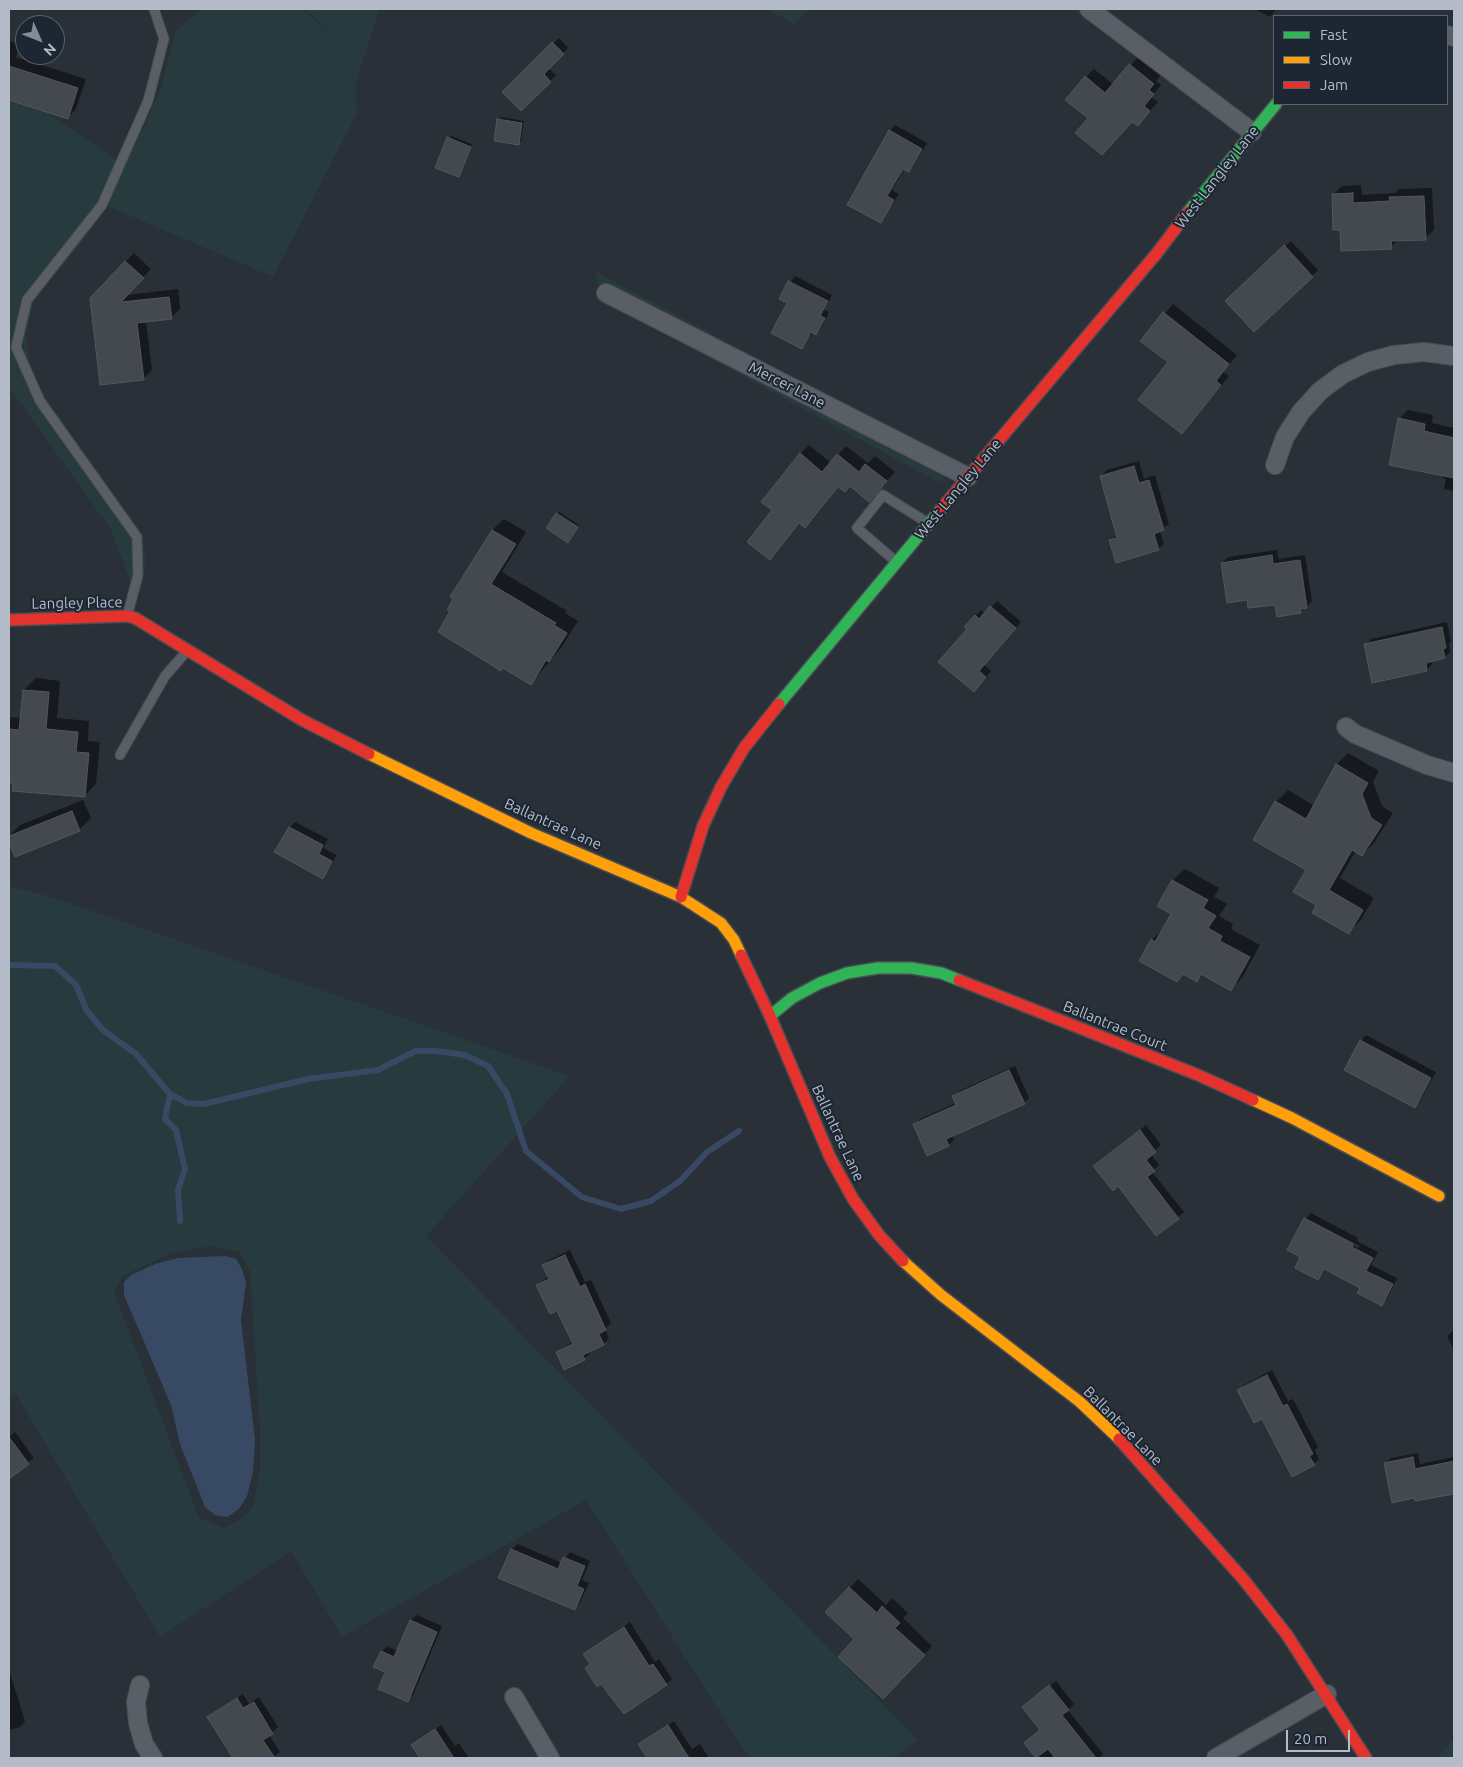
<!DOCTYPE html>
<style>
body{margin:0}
#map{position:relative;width:1463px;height:1767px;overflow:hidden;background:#2a3038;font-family:Ubuntu,sans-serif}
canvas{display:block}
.frame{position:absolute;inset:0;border:10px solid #b4bcc9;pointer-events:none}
.legend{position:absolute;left:1273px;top:15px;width:175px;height:90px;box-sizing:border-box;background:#1d2633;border:1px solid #59626f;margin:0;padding:6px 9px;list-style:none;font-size:15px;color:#b4bcc9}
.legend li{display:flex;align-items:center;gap:10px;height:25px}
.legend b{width:25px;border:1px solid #59626f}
.north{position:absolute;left:15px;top:15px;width:50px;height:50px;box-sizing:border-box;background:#1d2633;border:1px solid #59626f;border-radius:50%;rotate:134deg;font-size:14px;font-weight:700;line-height:20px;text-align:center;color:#b4bcc9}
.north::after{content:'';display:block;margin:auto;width:18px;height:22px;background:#848b96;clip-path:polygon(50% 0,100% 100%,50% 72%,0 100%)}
.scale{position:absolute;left:1286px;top:1730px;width:64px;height:22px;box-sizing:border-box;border:2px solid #b4bcc9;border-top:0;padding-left:6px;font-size:15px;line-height:18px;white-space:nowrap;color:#b4bcc9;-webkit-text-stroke:4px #1d2633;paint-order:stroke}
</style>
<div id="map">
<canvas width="1463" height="1767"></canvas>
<div class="frame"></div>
<ul class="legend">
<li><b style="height:6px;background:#30b455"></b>Fast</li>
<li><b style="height:6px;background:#ff9f0a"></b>Slow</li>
<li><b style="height:6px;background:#e5322d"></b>Jam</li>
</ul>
<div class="north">N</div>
<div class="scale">20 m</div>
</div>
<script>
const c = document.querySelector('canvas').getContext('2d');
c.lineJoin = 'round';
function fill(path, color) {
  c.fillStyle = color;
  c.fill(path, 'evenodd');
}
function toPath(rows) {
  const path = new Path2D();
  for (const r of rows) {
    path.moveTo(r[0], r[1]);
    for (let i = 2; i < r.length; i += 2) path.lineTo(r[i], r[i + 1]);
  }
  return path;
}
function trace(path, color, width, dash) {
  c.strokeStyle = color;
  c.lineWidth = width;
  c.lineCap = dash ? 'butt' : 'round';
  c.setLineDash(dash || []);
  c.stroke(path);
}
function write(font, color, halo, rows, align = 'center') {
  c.font = font + ' Ubuntu,sans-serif';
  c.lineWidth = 4;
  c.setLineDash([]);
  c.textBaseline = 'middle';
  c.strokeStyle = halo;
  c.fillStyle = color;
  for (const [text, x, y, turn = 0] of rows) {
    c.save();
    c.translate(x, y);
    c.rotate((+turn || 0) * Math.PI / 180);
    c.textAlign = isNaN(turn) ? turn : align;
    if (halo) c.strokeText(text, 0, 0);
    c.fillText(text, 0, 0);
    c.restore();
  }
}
fill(toPath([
 [201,9,302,9,339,40,305,9,380,9,355,85,357,113,273,277,107,206,81,243,42,290,34,303,26,334,30,365,43,394,140,532,146,555,141,593,137,591,140,548,39,396,26,366,22,334,30,302,108,196,131,154,161,90,175,32],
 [770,9,810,9,794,24,769,10],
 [9,66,41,109,121,163,99,202,34,285,18,333,21,368,27,384,132,536,136,549,133,588,110,528,9,387],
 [595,271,955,464,940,483,602,300],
 [9,886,52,897,570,1076,426,1236,918,1740,893,1758,749,1758,586,1500,342,1637,291,1551,160,1637,16,1394,9,1397],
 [212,1246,240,1252,250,1271,260,1428,260,1470,253,1507,241,1519,224,1528,199,1518,114,1292,123,1276,171,1253],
 [1454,1738,1454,1758,1437,1758]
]), '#273a3e');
fill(toPath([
 [225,1256,236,1259,242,1269,246,1282,241,1320,255,1440,253,1472,247,1496,239,1509,227,1517,215,1515,205,1507,180,1444,171,1405,124,1295,124,1282,131,1275,155,1264,178,1258]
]), '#384963');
fill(toPath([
 [1255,9,1276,9,1270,17],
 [559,38,568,48,548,68,556,75,521,110,504,92],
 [9,41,20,45,16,57,86,79,76,109,67,118,9,99],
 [1139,56,1162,74,1156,81,1161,85,1151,97,1158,102,1138,125,1133,120,1089,118,1086,77,1094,69,1114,85],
 [501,117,524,121,521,141,519,144,498,120],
 [895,125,927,143,914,165,909,170,905,168,892,190,899,194,881,222,890,131],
 [451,136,472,144,459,175,448,138],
 [1361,185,1362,195,1395,193,1399,189,1432,188,1434,230,1425,238,1399,239,1391,247,1341,229,1333,195,1342,186],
 [1291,241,1318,270,1254,330,1227,301],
 [134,253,151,269,127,295,178,289,180,309,171,318,146,321,152,370,144,378,91,299],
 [795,276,832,295,824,310,829,312,821,328,816,334,813,332,802,347,789,302,780,298],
 [1173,304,1237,355,1223,372,1229,376,1182,433,1170,362,1142,340],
 [1408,410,1433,415,1432,423,1454,428,1454,491,1444,489,1446,479,1443,479,1444,475,1399,419],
 [809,445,831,463,846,446,868,463,875,456,895,472,869,500,850,485,839,486,814,518,805,526,800,522,770,559,774,510,800,454],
 [1139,461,1144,479,1155,475,1169,524,1160,531,1164,544,1158,549,1110,541,1118,534,1101,476,1107,470],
 [559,512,579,525,570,539,557,514],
 [504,519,526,532,502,572,567,611,565,613,578,621,561,648,531,683,452,611,492,530],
 [1277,550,1279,559,1305,555,1312,601,1301,612,1276,603,1248,598,1222,563,1228,557],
 [997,601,1021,622,984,665,991,671,979,685,968,629,966,627,981,610,985,614],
 [1447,622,1451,641,1449,644,1450,652,1445,657,1432,660,1432,664,1427,670,1365,645,1371,639],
 [36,678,60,681,57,718,89,721,88,741,100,742,96,784,84,796,9,782,9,717,21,718,24,690],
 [1348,753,1379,771,1373,782,1382,806,1393,813,1374,843,1362,855,1356,851,1340,878,1374,898,1360,921,1349,932,1318,905,1307,870,1276,802,1288,790,1315,806,1337,764],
 [83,800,91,818,79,830,15,855,9,836,20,825],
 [295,822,328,839,323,848,337,855,323,877,290,827],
 [1185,869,1219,888,1214,897,1227,904,1219,916,1233,924,1231,929,1260,945,1242,978,1230,989,1203,974,1197,980,1185,973,1177,981,1152,940,1163,929,1173,914,1159,906,1173,880],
 [1366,1035,1436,1072,1420,1101,1415,1106,1361,1041],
 [1015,1066,1029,1098,1024,1103,952,1135,954,1140,948,1145,914,1124,920,1119,956,1103,953,1097,959,1091],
 [1146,1125,1161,1145,1151,1154,1159,1165,1152,1172,1184,1212,1157,1235,1101,1160],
 [1311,1213,1358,1238,1357,1241,1378,1252,1371,1265,1397,1278,1387,1299,1381,1304,1362,1287,1326,1268,1318,1278,1302,1256,1305,1220,1358,1248,1360,1246,1306,1218],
 [570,1250,585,1282,591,1280,611,1323,605,1329,609,1339,603,1344,589,1351,590,1353,584,1359,557,1352,573,1342,558,1309,537,1285,549,1276,544,1265,549,1260],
 [1454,1330,1454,1350,1447,1336],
 [1272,1370,1288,1401,1293,1399,1318,1447,1315,1450,1319,1459,1314,1464,1262,1418,1238,1390,1244,1385],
 [15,1432,34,1458,9,1478,9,1437],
 [1418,1453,1420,1464,1454,1457,1454,1493,1416,1500,1385,1464,1391,1458],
 [518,1544,562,1563,570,1552,590,1561,582,1580,589,1583,580,1603,575,1609,512,1549],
 [858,1579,886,1605,892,1598,908,1613,903,1618,932,1646,892,1689,856,1639,827,1612],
 [417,1615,442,1626,413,1695,408,1700,387,1671,382,1652,387,1646,398,1651,411,1620],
 [630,1622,655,1662,659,1659,672,1679,666,1684,602,1683,584,1654],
 [9,1670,25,1721,20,1727,9,1730],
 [1056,1681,1074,1704,1068,1710,1103,1754,1099,1758,1038,1758,1025,1743,1041,1729,1029,1702],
 [243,1694,249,1704,259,1697,278,1727,269,1735,280,1752,272,1758,239,1758,238,1756,234,1758,209,1717],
 [674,1721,692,1749,700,1744,709,1758,650,1758,640,1744],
 [441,1725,455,1746,459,1743,469,1758,421,1758,413,1745]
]), '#0007');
trace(toPath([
 [9,965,55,966,76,985,87,1011,103,1030,136,1054,170,1094,187,1103,204,1104,308,1079,378,1070,416,1051,436,1051,465,1055,488,1066,507,1094,526,1151,582,1197,621,1209,651,1201,680,1181,707,1152,739,1131],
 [170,1094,165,1119,176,1130,185,1169,178,1190,180,1221]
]), '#384963', 6);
const building = toPath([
 [552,42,564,54,544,74,551,82,521,111,502,92,552,42],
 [1129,64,1154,84,1149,90,1154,94,1144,106,1150,111,1138,126,1132,122,1102,155,1075,133,1088,118,1065,100,1085,76,1105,93,1129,64],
 [9,66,78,88,68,119,9,100,9,66],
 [497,119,522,123,519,145,494,141,497,119],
 [889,130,922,149,909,172,903,169,887,196,894,200,881,223,847,205,889,130],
 [447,137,471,147,459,177,435,168,447,137],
 [1353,193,1353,203,1390,201,1389,197,1424,196,1426,240,1391,241,1392,249,1341,251,1340,230,1333,230,1332,194,1353,193],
 [1284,245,1313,277,1254,332,1225,301,1284,245],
 [125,261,144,278,121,302,169,297,172,319,137,323,144,380,100,385,90,298,125,261],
 [788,281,828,301,820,316,825,318,816,335,811,332,802,349,771,333,787,303,779,299,788,281],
 [1163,312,1229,364,1216,381,1221,385,1182,434,1138,400,1168,362,1140,341,1163,312],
 [1398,418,1425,424,1424,431,1454,438,1454,478,1389,465,1398,418],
 [800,453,822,472,837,454,859,472,865,464,887,481,869,502,850,486,845,492,838,487,805,528,799,523,770,560,747,542,772,510,761,502,800,453],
 [1134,466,1139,483,1149,480,1164,530,1154,534,1159,550,1116,563,1109,540,1117,538,1100,476,1134,466],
 [556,513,578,527,568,543,546,528,556,513],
 [492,530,516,544,491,584,556,623,554,625,567,633,549,662,546,660,531,685,503,668,501,671,438,632,450,611,447,610,453,599,450,597,492,530],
 [1272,555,1273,564,1300,560,1307,608,1301,609,1301,613,1277,617,1275,605,1248,608,1247,600,1227,603,1221,563,1272,555],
 [990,606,1016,628,979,671,986,677,974,692,938,662,967,629,964,627,975,615,979,619,990,606],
 [1442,627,1446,648,1443,649,1445,658,1426,663,1427,671,1372,683,1364,644,1442,627],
 [23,690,49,692,46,729,78,732,76,752,89,753,85,797,12,791,13,784,9,783,9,729,19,730,23,690],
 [1336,764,1368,783,1362,794,1371,818,1382,825,1362,856,1352,850,1329,890,1363,910,1349,934,1312,913,1316,905,1293,892,1306,870,1253,840,1275,801,1306,819,1336,764],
 [72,811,80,831,15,857,9,842,9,836,72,811],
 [289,827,323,845,319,854,332,861,323,879,274,852,289,827],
 [1172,880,1208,900,1203,908,1216,916,1208,928,1222,936,1220,941,1250,957,1231,991,1201,974,1197,982,1183,974,1177,982,1139,961,1151,939,1155,942,1171,914,1157,906,1172,880],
 [1360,1040,1431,1078,1415,1108,1344,1070,1360,1040],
 [1009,1070,1025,1104,946,1139,949,1146,927,1156,913,1124,956,1105,952,1096,1009,1070],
 [1140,1130,1156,1152,1146,1160,1155,1171,1147,1177,1179,1219,1156,1236,1118,1186,1113,1191,1093,1166,1140,1130],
 [1304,1218,1353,1244,1352,1247,1373,1258,1366,1271,1393,1284,1382,1306,1357,1293,1360,1288,1324,1269,1318,1280,1295,1268,1300,1257,1287,1250,1304,1218],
 [565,1255,580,1287,585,1284,606,1330,599,1334,604,1345,583,1355,585,1360,564,1370,556,1352,573,1344,557,1311,550,1314,536,1285,549,1279,542,1265,565,1255],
 [1267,1375,1283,1406,1287,1404,1313,1454,1309,1456,1315,1465,1292,1477,1262,1419,1254,1423,1237,1390,1267,1375],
 [9,1437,29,1464,9,1479,9,1437],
 [1413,1457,1415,1469,1454,1461,1454,1494,1415,1501,1414,1498,1392,1503,1384,1463,1413,1457],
 [511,1549,558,1569,563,1557,585,1566,577,1586,584,1589,575,1610,498,1578,511,1549],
 [849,1587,877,1613,882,1606,900,1623,895,1628,925,1655,883,1699,838,1657,854,1639,825,1612,849,1587],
 [410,1620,437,1632,408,1702,378,1689,385,1672,373,1667,381,1651,394,1657,410,1620],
 [624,1627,649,1666,653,1664,667,1685,624,1714,601,1684,597,1687,585,1668,590,1664,583,1654,624,1627],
 [1049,1685,1069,1710,1062,1715,1096,1758,1055,1758,1048,1749,1036,1758,1024,1743,1040,1730,1022,1707,1049,1685],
 [237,1698,243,1708,254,1702,273,1734,263,1740,275,1758,233,1758,207,1717,237,1698],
 [668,1725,689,1758,647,1758,638,1744,668,1725],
 [435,1729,454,1758,420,1758,411,1745,435,1729]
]);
fill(building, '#444950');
trace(building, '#52575f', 1);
const lane = toPath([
 [894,560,857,528,883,495,928,523],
 [128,613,138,575,137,537,40,401,16,347,27,300,102,205,148,101,164,39,154,9],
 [120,755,165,676,187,651]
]);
const street = toPath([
 [1089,9,1252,132],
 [1447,35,1454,37],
 [606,293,968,477],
 [1275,465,1285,437,1301,412,1320,391,1343,374,1368,362,1394,355,1424,352,1454,356],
 [1346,727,1355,734,1427,765,1454,773],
 [140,1685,136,1702,138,1723,144,1744,153,1758],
 [514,1697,550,1758],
 [1216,1758,1327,1694]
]);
const fast = toPath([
 [1188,212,1276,104],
 [779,704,941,509],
 [770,1016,792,998,820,983,847,973,878,968,911,968,941,973,959,980]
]);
const slow = toPath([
 [369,754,531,833,681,897,721,923,734,940,741,955],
 [1253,1100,1292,1118,1439,1196],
 [903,1261,941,1295,1080,1402,1119,1439]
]);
const jam = toPath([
 [941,509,1157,253,1188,212],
 [9,620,127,616,135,618,302,720,369,754],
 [681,897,703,826,721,787,744,748,779,704],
 [741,955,770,1016,830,1157,853,1199,879,1235,903,1261],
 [959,980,1198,1075,1253,1100],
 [1119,1439,1244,1580,1287,1635,1366,1758]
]);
trace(lane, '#484c53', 11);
trace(street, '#484c53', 20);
trace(fast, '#484c53', 14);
trace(slow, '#484c53', 14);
trace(jam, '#484c53', 14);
trace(lane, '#5a5e66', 9);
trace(street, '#5a5e66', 18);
trace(fast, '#30b455', 11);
trace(slow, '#ff9f0a', 11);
trace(jam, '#e5322d', 11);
write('15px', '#b4bcc9', '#1d2633', [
 ["West Langley Lane",1217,177,-52],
 ["Mercer Lane",787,385,27],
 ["West Langley Lane",958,489,-50],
 ["Langley Place",77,603,-1],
 ["Ballantrae Lane",553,824,24],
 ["Ballantrae Court",1115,1026,22],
 ["Ballantrae Lane",838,1133,65],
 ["Ballantrae Lane",1123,1426,45]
]);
</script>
